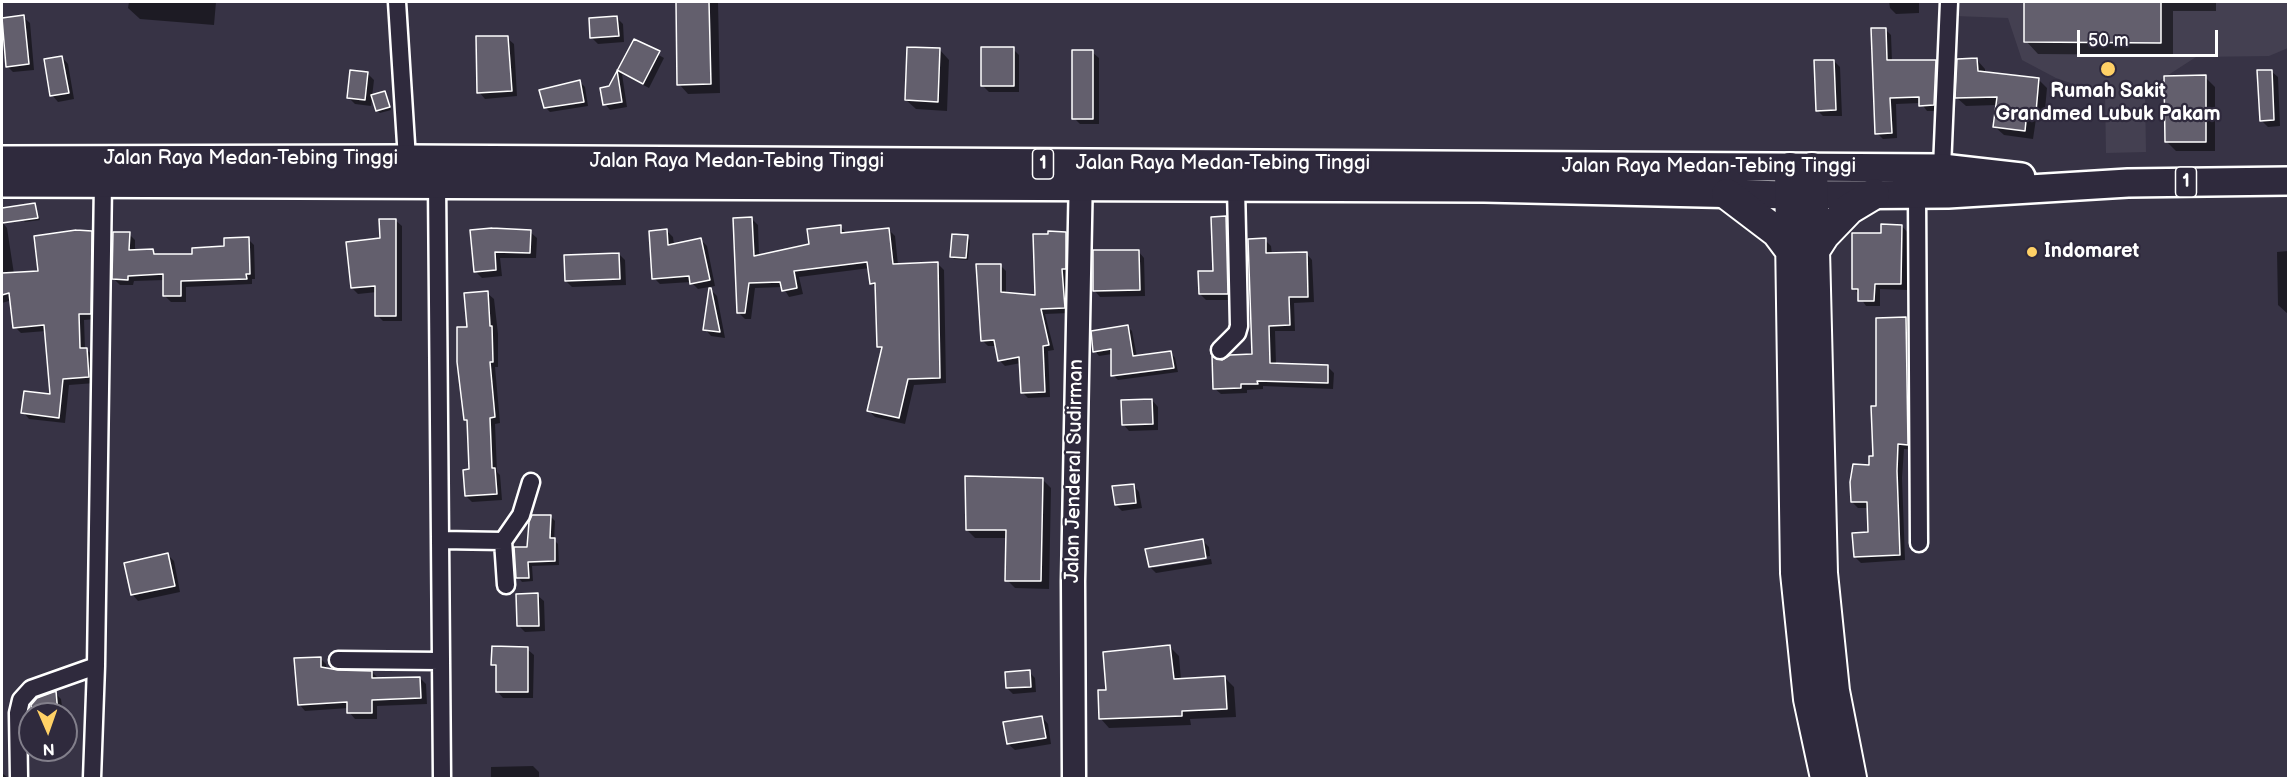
<!DOCTYPE html>
<style>
body{margin:0}
#map{position:relative;width:2290px;height:780px;overflow:hidden;background:#373345;font-family:"Balsamiq Sans",sans-serif}
canvas{display:block}
.frame{position:absolute;inset:0;border:3px solid #fff;pointer-events:none}
.north{position:absolute;left:18px;top:702px;width:60px;height:60px;box-sizing:border-box;background:#2f2a3d;border:2px solid #827f8b;border-radius:50%;rotate:178deg;font-size:16px;font-weight:700;line-height:24px;text-align:center;color:#fff}
.north::after{content:'';display:block;margin:auto;width:21px;height:27px;background:#ffd166;clip-path:polygon(50% 0,100% 100%,50% 72%,0 100%)}
.scale{position:absolute;left:2077px;top:30px;width:141px;height:27px;box-sizing:border-box;border:3px solid #fff;border-top:0;padding-left:8px;font-size:18px;line-height:21px;white-space:nowrap;color:#fff;-webkit-text-stroke:4px #2f2a3d;paint-order:stroke}
</style>
<div id="map">
<canvas width="2290" height="780"></canvas>
<div class="frame"></div>
<div class="north">N</div>
<div class="scale">50 m</div>
</div>
<script>
const c = document.querySelector('canvas').getContext('2d');
c.lineJoin = 'round';
function fill(path, color) {
  c.fillStyle = color;
  c.fill(path, 'evenodd');
}
function toPath(rows) {
  const path = new Path2D();
  for (const r of rows) {
    path.moveTo(r[0], r[1]);
    for (let i = 2; i < r.length; i += 2) path.lineTo(r[i], r[i + 1]);
  }
  return path;
}
function trace(path, color, width, dash) {
  c.strokeStyle = color;
  c.lineWidth = width;
  c.lineCap = dash ? 'butt' : 'round';
  c.setLineDash(dash || []);
  c.stroke(path);
}
function write(font, color, halo, rows, align = 'center') {
  c.font = font + ' "Balsamiq Sans",sans-serif';
  c.lineWidth = 4.5;
  c.setLineDash([]);
  c.textBaseline = 'middle';
  c.strokeStyle = halo;
  c.fillStyle = color;
  for (const [text, x, y, turn = 0] of rows) {
    c.save();
    c.translate(x, y);
    c.rotate((+turn || 0) * Math.PI / 180);
    c.textAlign = isNaN(turn) ? turn : align;
    if (halo) c.strokeText(text, 0, 0);
    c.fillText(text, 0, 0);
    c.restore();
  }
}
fill(toPath([
 [1954,2,2288,2,2288,48,2269,56,2196,57,2145,90,2146,152,2106,153,2105,95,2056,78,2022,60,2008,18,1955,16]
]), '#444051');
fill(toPath([
 [129,2,216,2,214,25,140,19,128,8],
 [677,2,718,2,720,93,688,94,679,84],
 [1889,2,1919,2,1919,13,1896,14,1890,8],
 [2026,2,2216,2,2216,11,2173,11,2173,55,2038,54,2026,41],
 [23,17,30,23,34,70,13,72,7,66,2,19],
 [617,18,623,24,624,42,598,44,592,38],
 [1885,29,1891,35,1892,61,1935,61,1941,67,1939,111,1927,111,1921,103,1896,104,1897,138,1883,139,1877,133],
 [507,38,514,44,517,96,485,99,479,92],
 [634,41,664,58,649,88,622,74,627,107,610,110,605,104,610,88],
 [1013,49,1019,55,1019,92,989,92,983,86],
 [940,50,949,60,947,111,916,109,906,100],
 [1092,52,1099,58,1099,124,1080,124,1074,118],
 [62,57,68,64,74,99,58,102,52,95],
 [1977,60,1985,69,1985,74,2038,79,2047,88,2044,120,2036,119,2033,139,2004,135,1995,127,1997,105,1966,106,1957,98],
 [1834,61,1840,67,1842,116,1823,116,1817,110],
 [2271,71,2278,77,2280,126,2268,127,2262,121],
 [367,73,374,80,371,106,355,104,349,98],
 [2205,77,2215,87,2215,151,2176,151,2166,141],
 [580,82,585,87,588,106,550,112,545,107],
 [385,93,391,110,380,113,377,110],
 [35,204,40,220,25,222,22,219],
 [1226,218,1232,224,1233,300,1206,300,1200,294,1214,272],
 [752,219,758,225,759,256,810,245,840,226,846,233,889,230,895,236,898,265,938,264,944,270,946,383,914,385,905,424,875,417,869,411,883,351,878,347,876,288,871,283,870,268,799,277,803,294,789,297,783,287,755,288,751,319,745,319,738,312],
 [395,220,402,226,402,321,383,321,377,315,377,292,358,294,352,288],
 [2,222,7,228,14,274,40,273,91,232,97,238,96,319,84,320,85,349,93,355,95,383,69,385,65,423,29,419,23,412,51,395,46,331,21,333,15,327,12,300,2,303],
 [1902,226,1908,233,1907,290,1880,289,1880,306,1866,306,1854,288,1882,235],
 [472,231,530,232,537,238,536,258,500,258,502,276,482,278,476,272],
 [667,231,673,237,674,245,701,240,707,246,715,286,698,289,691,282,660,284,654,278],
 [1066,233,1071,239,1071,274,1067,274,1070,313,1045,314,1054,350,1048,351,1050,397,1028,398,1022,392,1021,363,1005,366,1000,361,996,346,988,346,982,340,1000,265,1006,271,1006,294,1036,297],
 [129,234,135,240,135,251,153,250,158,256,194,256,248,239,254,245,255,279,252,279,252,284,186,287,186,302,171,302,165,296,165,280,134,281,133,285,120,285,114,279],
 [967,237,970,240,968,260,954,259,952,256],
 [1265,240,1271,246,1272,255,1306,253,1312,260,1314,302,1294,303,1295,331,1275,331,1276,364,1328,367,1334,373,1333,389,1263,386,1263,389,1247,390,1247,393,1221,394,1214,388,1222,362,1254,356],
 [1138,251,1144,258,1145,296,1100,297,1094,290],
 [2288,251,2288,314,2278,305,2277,252],
 [619,254,625,260,626,285,572,287,566,281],
 [711,290,717,296,725,338,711,336,705,329],
 [487,293,494,299,498,334,498,367,495,367,500,423,495,424,497,472,500,475,502,500,472,502,466,496,470,471,469,423,465,419,468,328],
 [1906,319,1912,325,1913,450,1904,449,1902,478,1905,560,1861,563,1855,557,1870,533,1869,508,1858,508,1852,502,1874,457,1878,408],
 [1128,327,1132,331,1137,357,1171,353,1175,358,1178,372,1118,380,1113,375,1112,354,1099,356,1095,351],
 [1152,400,1158,407,1158,430,1129,431,1123,424],
 [1043,480,1051,488,1049,589,1015,588,1007,580,1008,538,975,538,967,530],
 [1133,485,1139,492,1142,508,1122,511,1116,505],
 [551,517,555,521,554,540,558,544,559,565,532,566,533,581,522,582,518,577,529,548],
 [1203,541,1209,547,1210,556,1153,565,1153,568,1211,559,1212,564,1156,573,1150,567,1147,550],
 [168,555,174,561,180,592,138,601,132,594],
 [537,595,544,601,545,631,525,632,519,626],
 [1170,647,1179,656,1181,680,1225,678,1234,687,1236,717,1190,719,1191,725,1109,728,1101,719,1108,691],
 [527,649,534,655,533,698,503,698,497,691,497,669,492,664],
 [320,658,326,664,327,670,372,672,379,679,420,678,426,684,427,704,377,706,377,719,355,719,349,712,349,708,305,711,299,704],
 [1029,672,1035,678,1036,692,1013,694,1007,688],
 [55,693,61,699,63,714,33,714],
 [2,698,3,700,3,723,2,724],
 [1042,717,1048,724,1051,744,1015,750,1008,744],
 [533,766,539,772,539,778,491,778,491,767],
 [2,773,8,778,2,778]
]), '#0007');
const building = toPath([
 [676,2,709,2,711,84,677,85,676,2],
 [2024,2,2161,2,2161,43,2024,42,2024,2],
 [24,15,29,64,6,67,2,18,24,15],
 [617,16,619,36,590,38,589,18,617,16],
 [1871,28,1886,28,1887,60,1936,60,1934,105,1919,106,1919,97,1890,98,1892,133,1875,134,1871,28],
 [476,36,508,36,512,91,477,93,476,36],
 [634,39,660,51,643,84,617,70,622,102,603,105,600,88,609,86,634,39],
 [907,47,940,48,938,102,905,100,907,47],
 [981,47,1014,47,1014,86,981,86,981,47],
 [1072,50,1093,50,1093,119,1072,119,1072,50],
 [62,56,69,93,50,96,44,59,62,56],
 [1977,58,1978,71,2039,78,2036,112,2027,111,2025,131,1993,127,1997,97,1955,98,1957,59,1977,58],
 [1814,60,1834,60,1836,110,1816,111,1814,60],
 [350,70,368,72,365,100,347,98,350,70],
 [2257,70,2272,70,2274,120,2260,121,2257,70],
 [2206,75,2206,142,2165,142,2164,76,2206,75],
 [580,80,584,102,544,108,539,90,580,80],
 [385,91,390,107,376,111,371,95,385,91],
 [35,203,38,218,2,223,2,208,35,203],
 [1226,216,1228,294,1199,294,1198,271,1213,271,1211,217,1226,216],
 [752,217,754,256,809,244,807,229,841,225,841,233,889,228,893,264,938,262,940,378,908,379,899,418,867,411,882,347,877,347,875,283,870,284,867,262,794,271,797,288,782,291,780,282,749,283,745,313,737,313,733,218,752,217],
 [379,219,396,219,396,316,375,316,375,286,351,288,346,242,380,238,379,219],
 [1881,224,1902,225,1901,284,1875,284,1874,301,1858,301,1858,289,1852,289,1852,233,1881,233,1881,224],
 [492,228,531,230,530,253,495,252,496,270,474,272,470,230,492,228],
 [667,229,668,245,701,238,710,280,690,284,689,276,652,279,649,231,667,229],
 [76,230,92,231,91,314,79,314,80,348,87,348,89,377,63,379,59,418,21,413,24,391,50,394,44,325,13,328,9,293,2,295,2,273,38,271,34,236,76,230],
 [1048,231,1066,232,1066,269,1062,269,1065,308,1041,309,1049,345,1043,346,1045,392,1021,393,1019,357,998,361,994,340,981,341,976,264,1001,264,1001,292,1035,295,1033,234,1048,234,1048,231],
 [113,232,130,232,129,250,153,249,154,254,192,254,192,248,224,246,224,238,249,237,250,274,246,274,247,279,181,281,181,296,163,296,163,274,128,276,128,280,112,279,113,232],
 [952,234,968,235,966,258,950,257,952,234],
 [1266,238,1266,253,1307,252,1308,297,1289,297,1290,325,1269,326,1270,363,1328,365,1328,383,1257,381,1258,384,1241,384,1241,388,1213,389,1212,356,1222,360,1230,355,1252,354,1248,239,1266,238],
 [1093,250,1139,250,1140,290,1093,291,1093,250],
 [619,253,620,279,565,281,564,255,619,253],
 [709,288,711,288,720,332,703,330,709,288],
 [488,291,490,326,492,326,493,362,490,362,495,417,490,418,492,468,495,468,497,494,465,496,463,470,469,469,467,420,464,420,457,362,457,327,467,327,464,293,488,291],
 [1906,317,1908,445,1898,444,1897,471,1900,555,1854,557,1852,533,1868,532,1867,502,1851,502,1850,482,1853,464,1869,465,1869,456,1873,456,1871,406,1876,406,1876,318,1906,317],
 [1128,325,1133,356,1171,351,1174,368,1111,376,1111,349,1093,352,1091,331,1128,325],
 [1152,399,1153,424,1122,425,1121,400,1152,399],
 [965,476,1043,478,1041,581,1005,581,1006,530,966,530,965,476],
 [1134,484,1136,503,1115,505,1112,486,1134,484],
 [532,515,551,515,550,538,555,538,555,561,528,562,529,578,516,578,514,547,527,547,529,522,532,515],
 [1203,539,1206,558,1149,567,1145,549,1203,539],
 [168,553,175,586,131,595,124,563,168,553],
 [538,593,539,626,517,626,516,594,538,593],
 [1170,645,1174,679,1225,676,1227,709,1182,711,1182,716,1099,719,1098,690,1106,690,1103,652,1170,645],
 [492,646,528,647,528,692,496,692,496,665,491,665,492,646],
 [321,657,321,667,338,670,372,671,372,678,420,677,421,698,372,700,372,713,347,713,347,702,298,705,294,658,321,657],
 [1030,670,1031,687,1006,688,1005,672,1030,670],
 [56,691,58,714,32,714,31,705,37,698,56,691],
 [1042,716,1046,738,1007,744,1003,722,1042,716]
]);
fill(building, '#635f6d');
trace(building, '#fff', 1.5);
const minor = toPath([
 [397,2,407,159],
 [1942,168,1949,2],
 [437,182,442,778],
 [1917,195,1919,543],
 [1220,350,1237,333,1239,326,1236,187],
 [441,540,503,541,521,515,531,482],
 [503,541,506,585],
 [338,660,440,661],
 [19,778,18,713,21,700,31,689,96,666],
 [92,778,96,666,103,182]
]);
const secondary = toPath([
 [1074,778,1073,581,1081,171]
]);
const trunk = toPath([
 [2,160,407,159,1942,168,2021,177],
 [2,183,1484,188,1789,195,1948,194,2128,183,2288,181]
]);
const motorway = toPath([
 [1790,168,1796,573,1809,699,1826,778],
 [1812,168,1822,573,1834,691,1851,778],
 [1727,194,1777,232,1792,252],
 [1813,252,1824,235,1849,209,1874,194]
]);
trace(minor, '#fff', 21);
trace(secondary, '#fff', 27);
trace(trunk, '#fff', 32);
trace(motorway, '#fff', 34);
trace(minor, '#2f2a3d', 16);
trace(secondary, '#2f2a3d', 22);
trace(trunk, '#2f2a3d', 27);
trace(motorway, '#2f2a3d', 30);
for (const [x, y, r, color] of [
 [2108,69,8,"#ffd166"],
 [2032,252,6,"#ffd166"]
]) {
  const dot = new Path2D();
  dot.arc(x, y, r, 0, 2 * Math.PI);
  c.fillStyle = color;
  c.fill(dot);
  trace(dot, '#2f2a3d', 2);
}
for (const [x, y, w] of [
 [1043,164,21],
 [2186,182,21]
]) {
  const box = new Path2D();
  box.roundRect(x - w / 2, y - 15, w, 30, 4.5);
  c.fillStyle = '#2f2a3d';
  c.fill(box);
  trace(box, '#fff', 1.5);
}
write('bold 18px', '#fff', null, [
 ["1",1043,164],
 ["1",2186,182]
]);
write('bold 20px', '#fff', '#2f2a3d', [
 ["Rumah Sakit",2108,92],
 ["Grandmed Lubuk Pakam",2108,115],
 ["Indomaret",2044,252,"left"]
]);
write('20px', '#fff', '#2f2a3d', [
 ["Jalan Raya Medan-Tebing Tinggi",251,159],
 ["Jalan Raya Medan-Tebing Tinggi",737,162],
 ["Jalan Raya Medan-Tebing Tinggi",1223,164],
 ["Jalan Raya Medan-Tebing Tinggi",1709,167],
 ["Jalan Jenderal Sudirman",1075,471,-89]
]);
</script>
